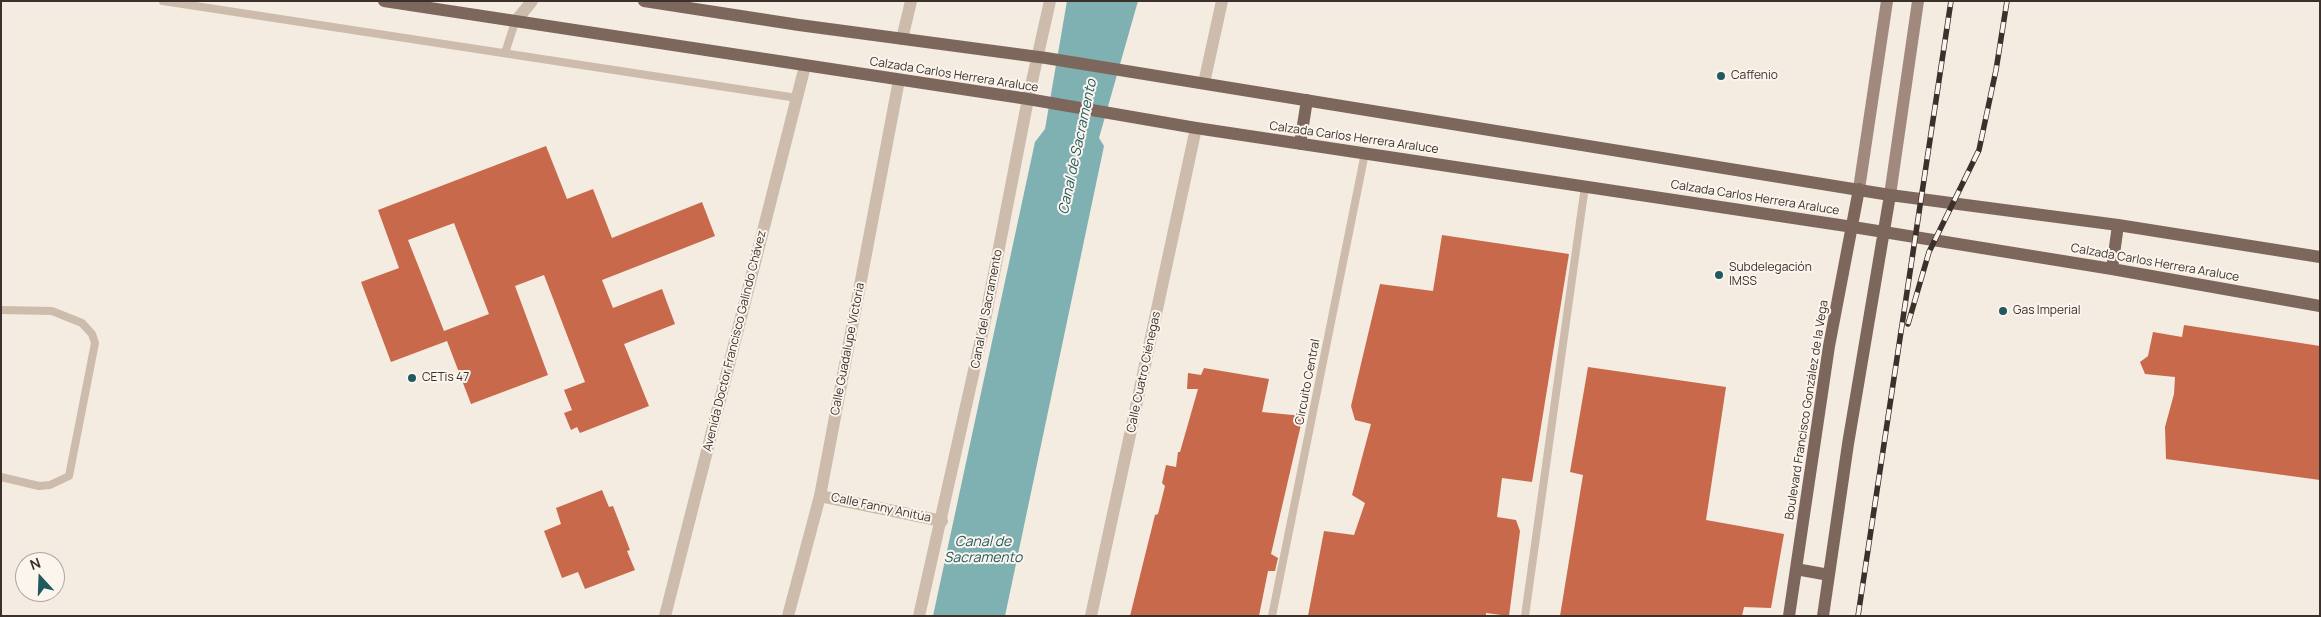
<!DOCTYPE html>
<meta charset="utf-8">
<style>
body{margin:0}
#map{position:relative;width:2321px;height:617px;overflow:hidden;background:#f4ebe1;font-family:Manrope,sans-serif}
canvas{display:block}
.frame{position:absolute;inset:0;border:2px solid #3b302b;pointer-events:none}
.north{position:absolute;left:15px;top:552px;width:50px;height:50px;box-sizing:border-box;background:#fbf5ee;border:1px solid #aea6a0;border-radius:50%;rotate:340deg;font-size:14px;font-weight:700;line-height:20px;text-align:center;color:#3b302b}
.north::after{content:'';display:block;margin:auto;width:18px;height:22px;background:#1f5a5e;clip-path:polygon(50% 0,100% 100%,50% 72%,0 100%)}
</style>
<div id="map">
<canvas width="2321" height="617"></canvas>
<div class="frame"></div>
<div class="north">N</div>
</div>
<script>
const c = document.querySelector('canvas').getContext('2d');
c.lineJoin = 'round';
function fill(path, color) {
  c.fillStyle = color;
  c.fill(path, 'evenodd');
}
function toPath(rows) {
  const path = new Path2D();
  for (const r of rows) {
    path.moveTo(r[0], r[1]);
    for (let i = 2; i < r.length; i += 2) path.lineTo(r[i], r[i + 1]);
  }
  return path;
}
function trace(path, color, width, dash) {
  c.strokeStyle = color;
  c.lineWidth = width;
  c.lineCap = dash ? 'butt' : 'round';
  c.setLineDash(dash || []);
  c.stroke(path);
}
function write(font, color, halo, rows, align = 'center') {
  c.font = font + ' Manrope,sans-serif';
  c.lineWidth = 4;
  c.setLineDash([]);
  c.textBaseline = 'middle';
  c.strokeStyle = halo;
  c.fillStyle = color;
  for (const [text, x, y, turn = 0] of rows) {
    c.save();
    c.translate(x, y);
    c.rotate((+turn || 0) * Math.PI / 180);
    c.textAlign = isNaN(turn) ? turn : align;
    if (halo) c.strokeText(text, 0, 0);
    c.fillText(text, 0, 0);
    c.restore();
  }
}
fill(toPath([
 [1067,1,1138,1,1099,138,1104,146,1005,616,933,616,1035,142,1045,129]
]), '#7fb0b2');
fill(toPath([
 [546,146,567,199,593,189,612,238,702,202,715,236,602,280,613,308,662,289,675,324,624,344,649,406,580,433,577,427,571,430,564,413,572,410,564,390,585,382,544,275,515,286,548,375,471,404,447,341,391,362,361,282,399,268,378,210],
 [454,223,489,314,444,331,408,240],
 [1442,235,1569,254,1532,482,1502,478,1497,517,1516,520,1520,531,1509,616,1486,613,1486,616,1308,616,1324,531,1354,535,1365,503,1352,495,1371,424,1355,420,1351,406,1380,284,1433,291],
 [2184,325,2320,346,2320,480,2166,459,2165,427,2174,394,2175,377,2145,374,2140,362,2148,356,2153,332,2182,337],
 [1588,367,1726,387,1706,520,1784,534,1771,608,1744,607,1742,616,1560,616,1583,475,1570,472],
 [1204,368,1269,379,1262,412,1303,416,1271,554,1278,558,1275,571,1268,571,1259,616,1130,616,1155,515,1158,514,1165,486,1162,483,1166,465,1176,467,1178,452,1180,452,1198,389,1187,389,1188,373,1201,375],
 [602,490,609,507,613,506,630,550,627,551,635,570,585,589,578,572,562,578,544,531,561,524,556,508]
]), '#c8694b');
trace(toPath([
 [163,1,797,98],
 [505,53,515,22],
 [1,310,52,311,82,323,92,334,95,343,69,476,50,485,39,486,1,477],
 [1272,616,1365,153],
 [1525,616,1585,186]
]), '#cdbbac', 8);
trace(toPath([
 [515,22,532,1],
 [902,39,911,1],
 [1204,83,1222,1],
 [820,496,942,521],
 [665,616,805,66],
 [788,616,820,496,899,80]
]), '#cdbbac', 12);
trace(toPath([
 [919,616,983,330,1028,99,1050,1],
 [1091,616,1196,128]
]), '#cdbbac', 12);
trace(toPath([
 [1859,189,1887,1],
 [1890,195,1918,1]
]), '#a18a7d', 12);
trace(toPath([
 [384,1,1028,99,1196,128,1853,227,2112,269,2320,306],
 [644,1,799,25,1046,58,1890,195,2118,225,2320,257],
 [1300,144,1307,100],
 [2112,269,2118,225],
 [1796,569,1829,575],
 [1789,616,1829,346,1859,189],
 [1823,616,1848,444,1890,195]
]), '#7d675c', 12);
const rail = toPath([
 [1908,324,1929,252,1979,150,1996,70,2007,1],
 [1858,616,1951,1]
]);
trace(rail, '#3b302b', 5.5);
trace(rail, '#fbf5ee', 4, [11]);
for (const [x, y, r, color] of [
 [1721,76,5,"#1f5a5e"],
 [1719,275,5,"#1f5a5e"],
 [2003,311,5,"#1f5a5e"],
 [412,378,5,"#1f5a5e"]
]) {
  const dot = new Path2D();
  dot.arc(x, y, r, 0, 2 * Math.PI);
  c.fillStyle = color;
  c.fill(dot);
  trace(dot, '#fbf5ee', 2);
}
write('12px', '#3b302b', '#fbf5ee', [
 ["Calzada Carlos Herrera Araluce",954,75,9],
 ["Calzada Carlos Herrera Araluce",1354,138,8],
 ["Calzada Carlos Herrera Araluce",1755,198,9],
 ["Calzada Carlos Herrera Araluce",2155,263,10],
 ["Canal del Sacramento",987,309,-79],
 ["Avenida Doctor Francisco Galindo Chávez",735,341,-76],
 ["Calle Guadalupe Victoria",848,349,-79],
 ["Calle Cuatro Ciénegas",1144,372,-78],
 ["Circuito Central",1308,382,-79],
 ["Boulevard Francisco González de la Vega",1807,410,-81],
 ["Calle Fanny Anitúa",881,508,12]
]);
write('12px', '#3b302b', '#fbf5ee', [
 ["Caffenio",1731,76],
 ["Subdelegación",1729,268],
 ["IMSS",1729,282],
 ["Gas Imperial",2013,311],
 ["CETis 47",422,378]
], 'left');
write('italic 14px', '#1f5a5e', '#fbf5ee', [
 ["Canal de Sacramento",1078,147,-78],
 ["Canal de",983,542],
 ["Sacramento",983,558]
]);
</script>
